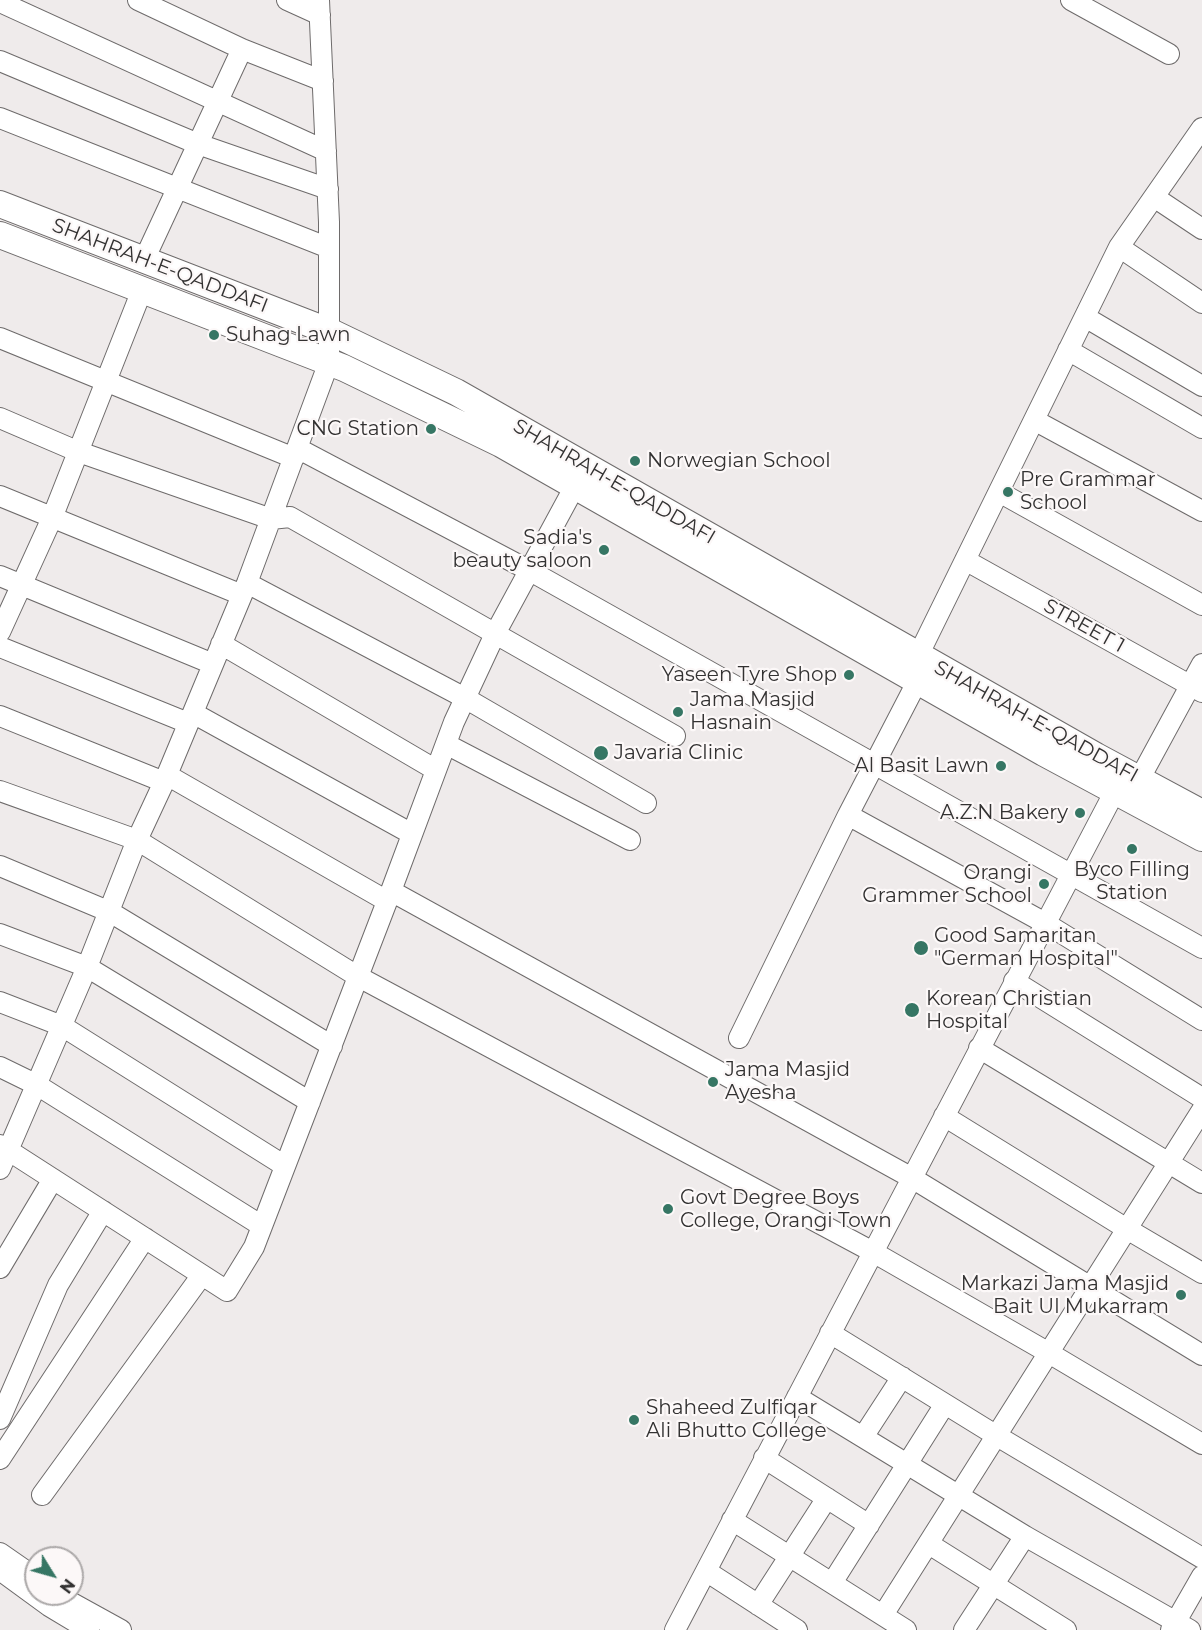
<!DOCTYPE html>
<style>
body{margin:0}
#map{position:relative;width:1202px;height:1630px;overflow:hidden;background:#efebeb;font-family:Montserrat,sans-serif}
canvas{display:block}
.north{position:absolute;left:24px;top:1546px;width:60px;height:60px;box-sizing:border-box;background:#fcf8f8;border:2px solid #aca9a9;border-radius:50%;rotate:127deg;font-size:16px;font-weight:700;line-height:24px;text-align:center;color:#333232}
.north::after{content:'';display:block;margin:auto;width:21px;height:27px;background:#367664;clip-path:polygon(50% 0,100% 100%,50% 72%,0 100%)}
</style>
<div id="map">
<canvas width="1202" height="1630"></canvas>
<div class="north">N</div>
</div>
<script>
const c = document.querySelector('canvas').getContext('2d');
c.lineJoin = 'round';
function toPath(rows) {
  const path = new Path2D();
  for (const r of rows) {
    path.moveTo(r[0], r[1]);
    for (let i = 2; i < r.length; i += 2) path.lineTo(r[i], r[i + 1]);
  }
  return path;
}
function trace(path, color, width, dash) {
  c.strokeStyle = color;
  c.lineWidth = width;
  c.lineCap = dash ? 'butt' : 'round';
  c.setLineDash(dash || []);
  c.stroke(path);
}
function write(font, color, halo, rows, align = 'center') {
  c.font = font + ' Montserrat,sans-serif';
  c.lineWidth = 4.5;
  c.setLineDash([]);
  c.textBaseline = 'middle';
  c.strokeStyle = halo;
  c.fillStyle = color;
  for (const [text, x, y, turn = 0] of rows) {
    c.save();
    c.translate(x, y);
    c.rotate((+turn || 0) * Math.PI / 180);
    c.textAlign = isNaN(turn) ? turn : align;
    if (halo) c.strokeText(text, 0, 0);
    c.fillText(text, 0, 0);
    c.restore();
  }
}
const minor = toPath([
 [138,0,242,49,323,81],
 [287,0,320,15],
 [1071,0,1169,54],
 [0,2,326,151],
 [0,61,198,144,328,189],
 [0,118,329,248],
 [1154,197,1202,229],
 [1119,247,1202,303],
 [144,260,242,49],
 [1085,317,1202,386],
 [0,338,294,458],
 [1068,350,1202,428],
 [0,418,79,452,271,519,290,517,675,736],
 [1034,420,1202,511],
 [297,448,534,573,1202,948],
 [999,492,1202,605],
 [0,496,242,595],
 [965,560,1202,692],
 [0,576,213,664],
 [247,583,465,698,646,803],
 [0,632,52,518,142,290],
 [221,644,436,770],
 [0,647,188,723],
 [913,666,1119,247,1202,128],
 [193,713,412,834],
 [0,716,164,782],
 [446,744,630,840],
 [167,775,387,901],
 [1139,780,1202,664],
 [0,791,137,840,357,976,873,1252,1049,1353,1202,1444],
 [848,815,1045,923,1202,1020],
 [0,866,110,912,332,1046],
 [391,891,912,1178,1202,1355],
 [0,934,87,967,310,1102],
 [1014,981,1202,1098],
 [0,1002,62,1026,285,1166],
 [739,1038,848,815,917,682],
 [979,1048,1202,1183],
 [0,1067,37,1085,262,1226],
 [944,1116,1127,1229,1202,1273],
 [0,1145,227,1291,254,1247,391,891,454,722,496,632,575,486],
 [0,1169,87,967,137,840,164,782,247,583,329,362,329,222,319,0],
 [0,1268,53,1179],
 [830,1333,997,1436,1202,1558],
 [797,1397,1025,1536,1190,1630],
 [0,1419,58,1285,103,1211],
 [863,1437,902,1377],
 [764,1458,869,1525],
 [0,1459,145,1238],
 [42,1495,202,1275],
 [732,1520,906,1630],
 [929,1544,1066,1630],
 [0,1553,36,1578],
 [0,1570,49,1606,89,1630],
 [706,1571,797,1630],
 [832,1583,945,1404],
 [59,1594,72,1603,121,1630],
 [758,1605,827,1498],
 [883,1615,1202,1110],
 [675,1630,1115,791],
 [964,1630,1025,1536],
 [1171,1630,1202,1576]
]);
const major = toPath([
 [0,204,331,332,456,392,1096,756,1202,813],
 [0,235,344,368,501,444,1044,753,1202,838]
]);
trace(minor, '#6e6b6b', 22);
trace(major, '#6e6b6b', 28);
trace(minor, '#fff', 20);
trace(major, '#fff', 26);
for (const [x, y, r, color] of [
 [214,335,6,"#367664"],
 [431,429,6,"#367664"],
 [635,461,6,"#367664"],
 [1008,492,6,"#367664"],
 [604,550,6,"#367664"],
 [849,675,6,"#367664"],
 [678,712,6,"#367664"],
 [601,753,8,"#367664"],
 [1001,766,6,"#367664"],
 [1080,813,6,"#367664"],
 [1132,849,6,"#367664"],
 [1044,884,6,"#367664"],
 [921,948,8,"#367664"],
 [912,1010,8,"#367664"],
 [713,1082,6,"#367664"],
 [668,1209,6,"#367664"],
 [1181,1295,6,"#367664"],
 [634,1420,6,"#367664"]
]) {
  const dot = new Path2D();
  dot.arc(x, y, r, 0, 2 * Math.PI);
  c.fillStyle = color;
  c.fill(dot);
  trace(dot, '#fcf8f8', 2);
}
write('20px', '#333232', '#fcf8f8', [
 ["SHAHRAH-E-QADDAFI",160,266,21],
 ["SHAHRAH-E-QADDAFI",614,482,30],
 ["STREET 1",1084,626,29],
 ["SHAHRAH-E-QADDAFI",1036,722,29]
]);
write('20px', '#333232', '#fcf8f8', [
 ["Suhag Lawn",226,335],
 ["CNG Station",419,429,"right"],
 ["Norwegian School",647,461],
 ["Pre Grammar",1020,480],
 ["School",1020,503],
 ["Sadia's",592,538,"right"],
 ["beauty saloon",592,561,"right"],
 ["Yaseen Tyre Shop",837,675,"right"],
 ["Jama Masjid",690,700],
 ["Hasnain",690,723],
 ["Javaria Clinic",614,753],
 ["Al Basit Lawn",989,766,"right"],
 ["A.Z.N Bakery",1068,813,"right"],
 ["Byco Filling",1132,870,"center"],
 ["Station",1132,893,"center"],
 ["Orangi",1032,873,"right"],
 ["Grammer School",1032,896,"right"],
 ["Good Samaritan",934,936],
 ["\"German Hospital\"",934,959],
 ["Korean Christian",926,999],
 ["Hospital",926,1022],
 ["Jama Masjid",725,1070],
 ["Ayesha",725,1093],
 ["Govt Degree Boys",680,1198],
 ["College, Orangi Town",680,1221],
 ["Markazi Jama Masjid",1169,1284,"right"],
 ["Bait Ul Mukarram",1169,1307,"right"],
 ["Shaheed Zulfiqar",646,1408],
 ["Ali Bhutto College",646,1431]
], 'left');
</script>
